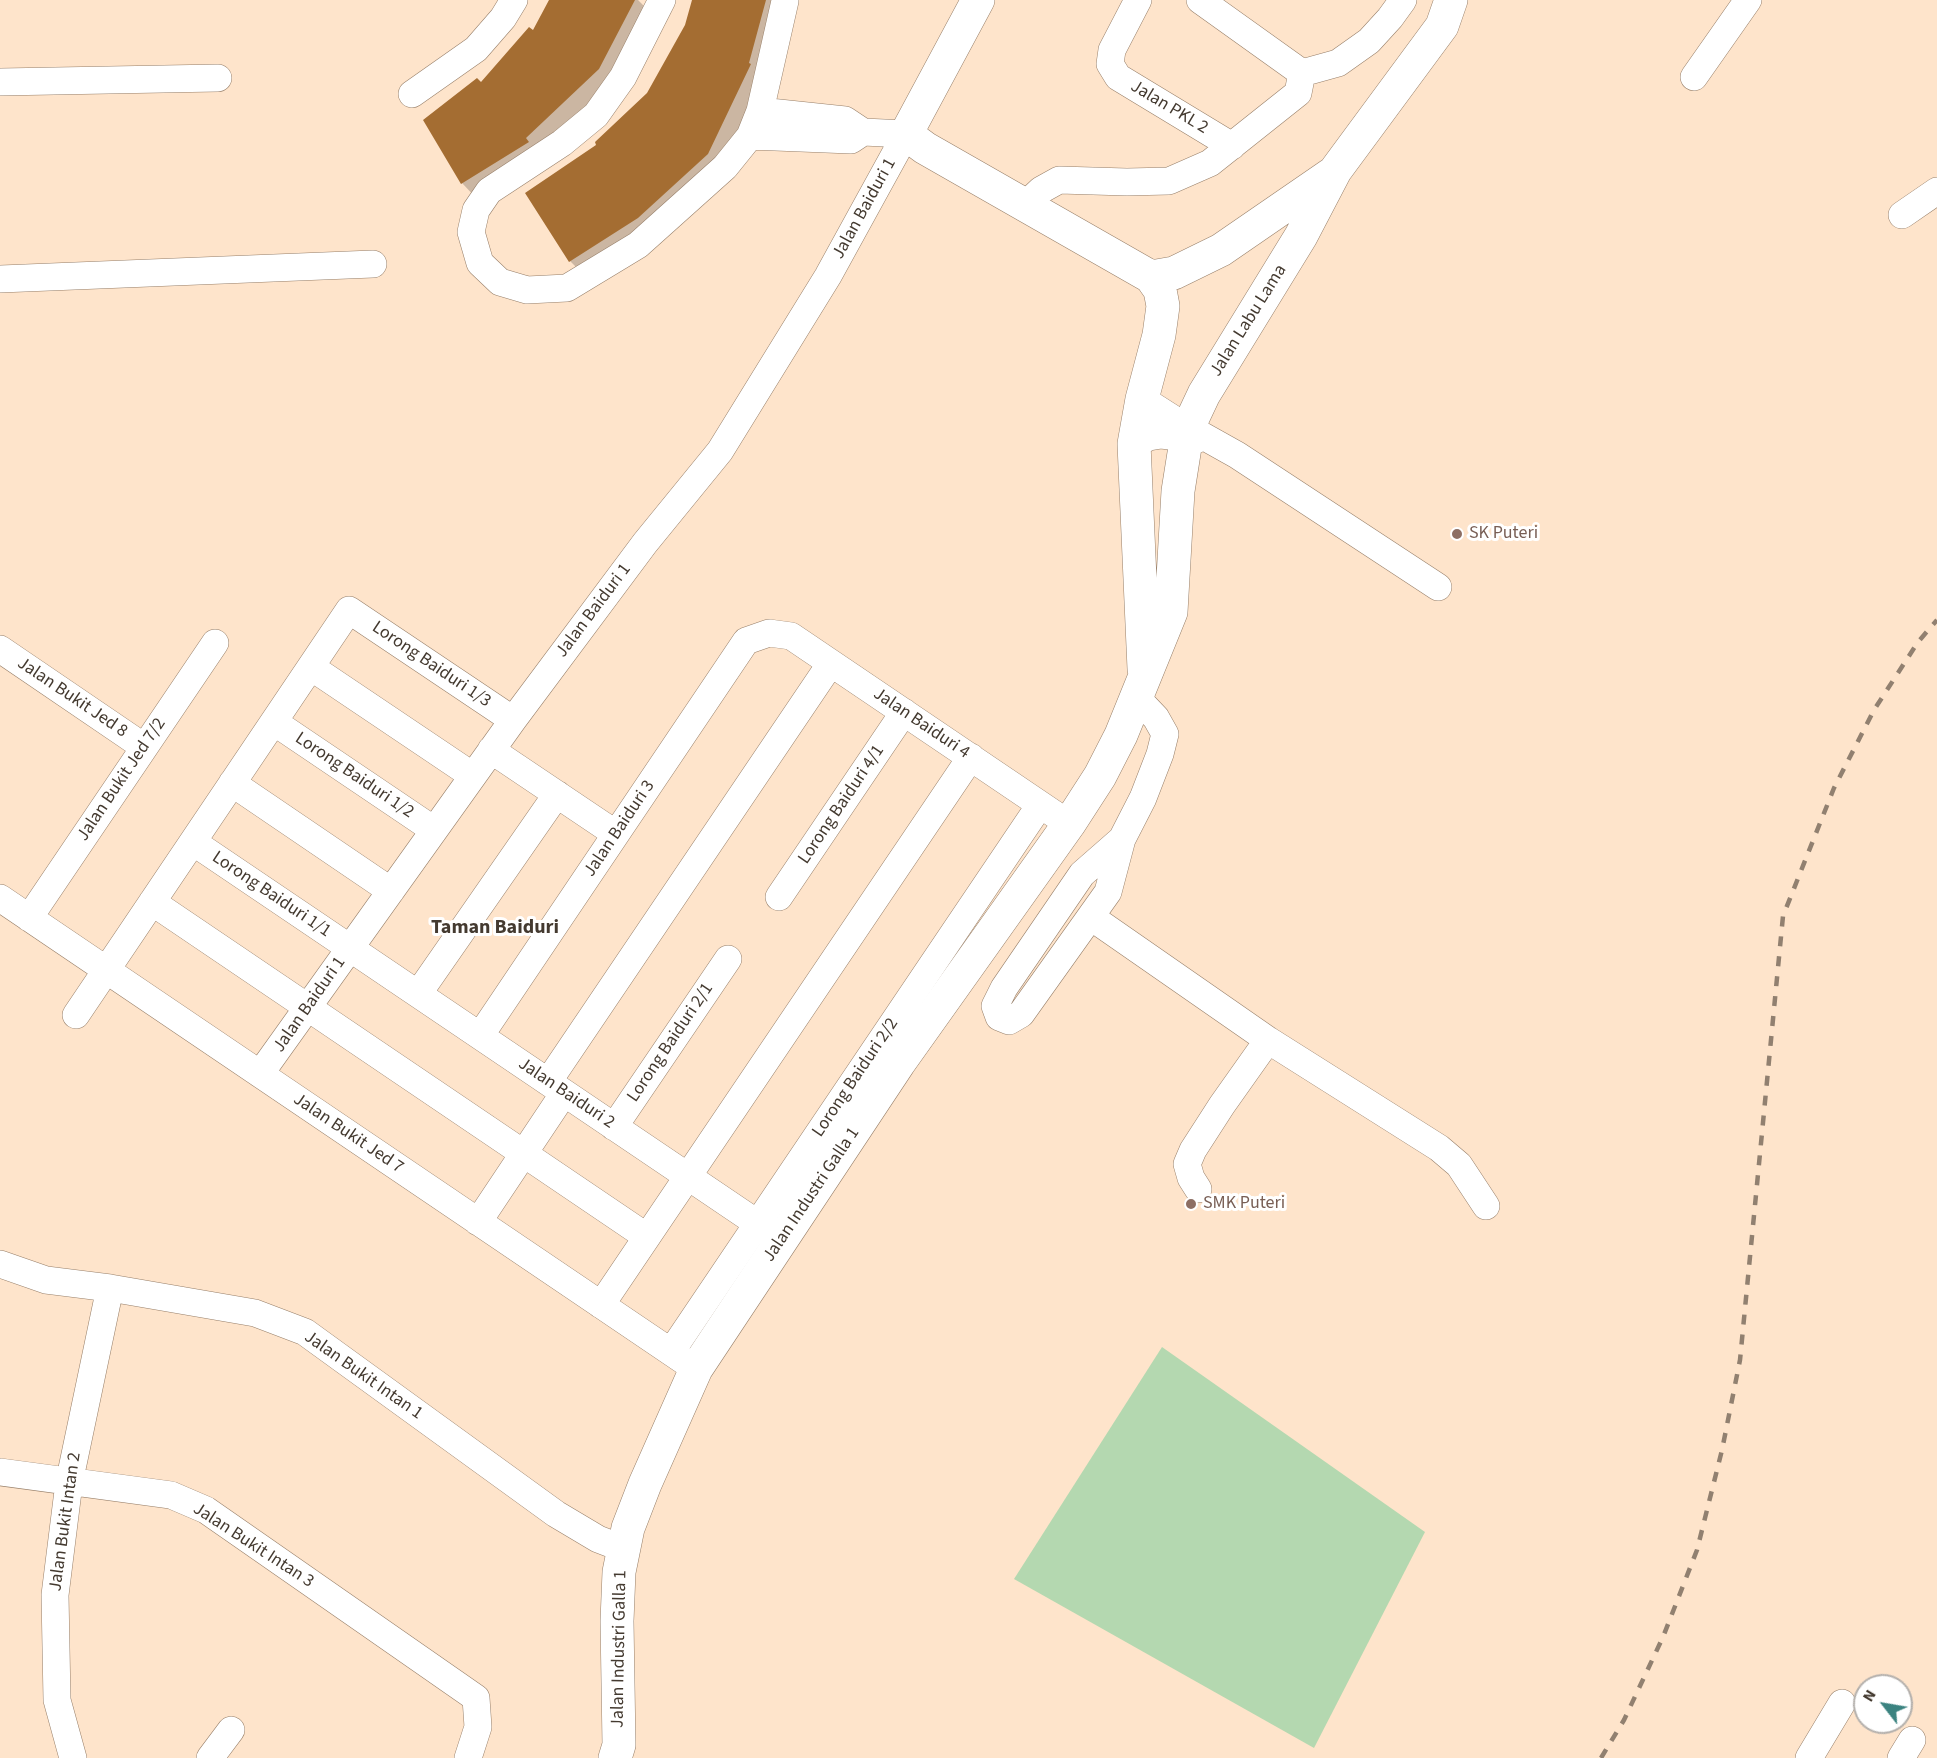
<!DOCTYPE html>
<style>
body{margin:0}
#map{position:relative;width:1937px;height:1758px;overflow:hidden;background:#fee4cb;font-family:"Source Sans 3",sans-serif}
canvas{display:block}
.north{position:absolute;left:1853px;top:1674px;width:60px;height:60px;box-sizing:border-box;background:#fff;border:2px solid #b4b0ac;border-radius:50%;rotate:301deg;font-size:16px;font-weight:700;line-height:24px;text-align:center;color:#443a30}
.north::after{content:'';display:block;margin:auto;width:21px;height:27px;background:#3b8380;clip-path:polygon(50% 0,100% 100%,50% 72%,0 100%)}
</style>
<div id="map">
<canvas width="1937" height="1758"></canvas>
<div class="north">N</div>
</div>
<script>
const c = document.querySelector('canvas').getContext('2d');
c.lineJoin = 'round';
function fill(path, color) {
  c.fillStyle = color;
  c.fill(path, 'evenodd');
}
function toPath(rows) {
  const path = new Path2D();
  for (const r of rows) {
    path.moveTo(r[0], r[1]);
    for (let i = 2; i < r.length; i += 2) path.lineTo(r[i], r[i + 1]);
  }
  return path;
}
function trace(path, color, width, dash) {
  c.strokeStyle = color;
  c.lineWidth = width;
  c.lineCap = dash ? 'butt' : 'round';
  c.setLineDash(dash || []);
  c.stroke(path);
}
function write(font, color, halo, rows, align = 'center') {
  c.font = font + ' "Source Sans 3",sans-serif';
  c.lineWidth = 6;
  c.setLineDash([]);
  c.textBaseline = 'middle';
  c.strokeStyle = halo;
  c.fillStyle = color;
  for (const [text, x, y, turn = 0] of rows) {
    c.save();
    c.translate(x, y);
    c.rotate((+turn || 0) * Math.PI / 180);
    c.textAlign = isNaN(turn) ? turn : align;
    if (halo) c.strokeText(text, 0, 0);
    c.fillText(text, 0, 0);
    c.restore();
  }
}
fill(toPath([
 [1162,1347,1425,1532,1314,1748,1014,1579]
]), '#b4d8b0');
fill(toPath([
 [551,0,638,0,652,14,615,85,478,200,462,183,425,121,481,84,533,32],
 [694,0,786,0,765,80,724,170,586,277,570,261,598,145,648,94,687,26]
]), '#0003');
fill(toPath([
 [549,0,635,0,599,69,526,138,529,142,461,184,423,120,477,78,481,82,529,27,533,30],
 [692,0,766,0,749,63,751,64,708,154,638,218,569,262,525,193,596,145,595,142,647,93,685,25]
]), '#a46d32');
const minor = toPath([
 [662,0,623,77,596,115,562,143,489,191,476,210,471,232,480,263,500,282,527,290,567,288,638,245,725,167,750,136,760,111,785,1],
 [1138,0,1112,50,1110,64,1118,77,1232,146],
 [1302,73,1338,63,1369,41,1390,18,1403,0],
 [1694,77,1748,0],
 [0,82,218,78],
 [412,94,476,49,503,18,514,0],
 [750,136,851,140,863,132],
 [1024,206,1041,190,1059,180,1127,182,1169,181,1210,163,1298,93,1302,73,1200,0],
 [1902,215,1937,191],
 [0,279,373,264],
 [1142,399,1178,422,1237,455,1438,587],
 [1134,444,1149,437,1161,435,1198,439],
 [0,649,144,747],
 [311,667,473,776],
 [274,722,434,830],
 [491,750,616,834],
 [232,783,391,891],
 [1122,839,1082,874,1004,988,995,1006,999,1017,1009,1021,1021,1014,1108,892,1122,839,1143,798,1160,754,1165,734,1156,718,1137,698],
 [193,842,782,1240],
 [779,897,904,712],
 [0,898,696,1369],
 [152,902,647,1237],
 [1091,917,1268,1040,1439,1148,1459,1165,1486,1206],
 [29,918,215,643],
 [418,994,557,794],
 [76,1015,349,610,513,720],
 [480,1036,746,641,769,633,791,636,1069,824],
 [260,1074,513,720,645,543,720,451,828,276,906,134,863,132,845,120,760,111],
 [548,1082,831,663],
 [614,1127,728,959],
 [1198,1189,1191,1178,1187,1164,1193,1150,1222,1105,1268,1040],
 [478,1222,564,1093],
 [0,1264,46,1280,110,1288,255,1313,305,1332,556,1514,598,1539,624,1549],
 [601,1305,971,757],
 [671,1352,1040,805],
 [0,1472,171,1495,206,1510,476,1698,478,1727,468,1758],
 [73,1758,57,1700,55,1595,69,1483,110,1288],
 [210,1758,231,1730],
 [1809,1758,1842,1703],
 [1901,1758,1912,1740]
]);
const major = toPath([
 [978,0,906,134,925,148,1151,277,1160,290,1163,306,1159,335,1142,399,1134,444,1144,669],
 [1151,277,1174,273,1221,250,1330,175],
 [615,1758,619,1745,617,1621,619,1572,628,1528,645,1484,696,1369,899,1063,1069,824,1100,776,1121,735,1171,612,1178,491,1188,428,1204,394,1301,236,1335,171,1442,26,1451,0]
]);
trace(minor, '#977f69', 28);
trace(major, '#977f69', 34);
trace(minor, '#fff', 27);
trace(major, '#fff', 33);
trace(toPath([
 [1601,1758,1624,1720,1663,1637,1697,1550,1722,1450,1740,1360,1783,916,1834,788,1874,710,1918,642,1937,620]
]), '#918070', 4.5, [10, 10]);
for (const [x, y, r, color] of [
 [1457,534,6,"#8d6e63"],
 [1191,1204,6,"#8d6e63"]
]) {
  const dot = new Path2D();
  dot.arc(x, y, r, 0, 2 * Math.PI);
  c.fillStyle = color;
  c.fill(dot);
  trace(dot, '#fff', 2);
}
write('18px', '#443a30', '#fff', [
 ["Jalan PKL 2",1169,108,31],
 ["Jalan Baiduri 1",865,209,-61],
 ["Jalan Labu Lama",1249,321,-58],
 ["Jalan Baiduri 1",594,611,-53],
 ["Lorong Baiduri 1/3",431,665,34],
 ["Jalan Bukit Jed 8",72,698,34],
 ["Jalan Baiduri 4",921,724,34],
 ["Lorong Baiduri 1/2",354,776,34],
 ["Jalan Bukit Jed 7/2",122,780,-56],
 ["Lorong Baiduri 4/1",842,805,-56],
 ["Jalan Baiduri 3",620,829,-56],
 ["Lorong Baiduri 1/1",271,895,34],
 ["Jalan Baiduri 1",310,1005,-55],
 ["Lorong Baiduri 2/1",671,1043,-56],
 ["Lorong Baiduri 2/2",856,1078,-56],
 ["Jalan Baiduri 2",566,1094,34],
 ["Jalan Bukit Jed 7",348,1134,34],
 ["Jalan Industri Galla 1",812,1195,-56],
 ["Jalan Bukit Intan 1",363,1376,35],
 ["Jalan Bukit Intan 2",66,1522,-82],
 ["Jalan Bukit Intan 3",253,1546,33],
 ["Jalan Industri Galla 1",620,1649,-89]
]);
write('18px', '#785e54', '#fff', [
 ["SK Puteri",1469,534],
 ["SMK Puteri",1203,1204]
], 'left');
write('bold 20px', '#443a30', '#fff', [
 ["Taman Baiduri",495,929]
]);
</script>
